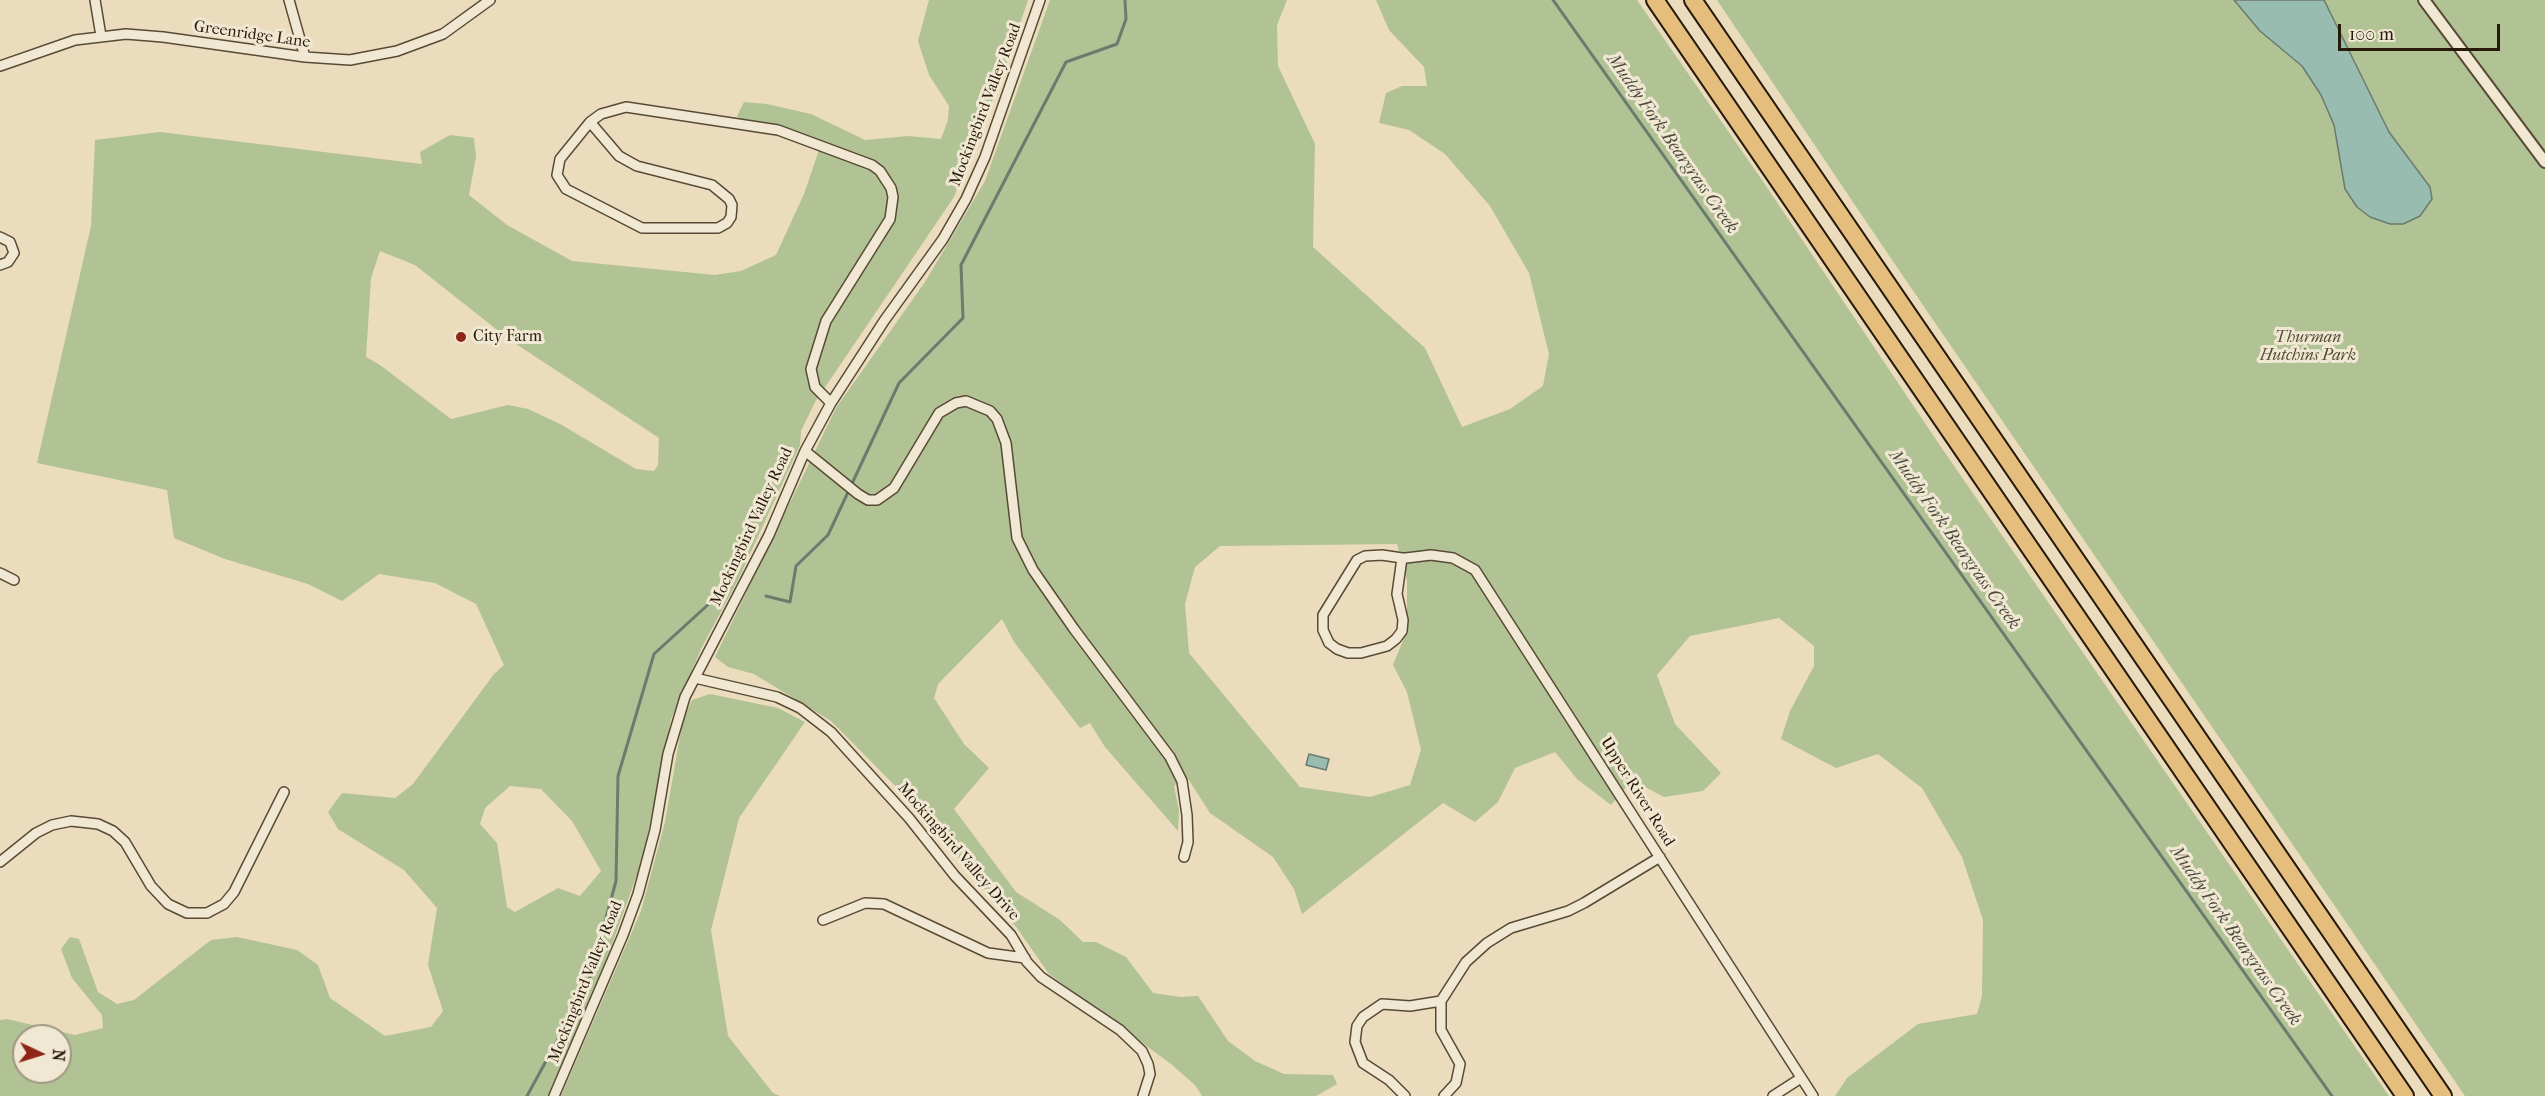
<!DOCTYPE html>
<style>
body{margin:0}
#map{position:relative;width:2545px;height:1096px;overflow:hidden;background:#eadcbc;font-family:"IM FELL French Canon",serif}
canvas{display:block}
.north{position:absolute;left:12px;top:1024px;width:60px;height:60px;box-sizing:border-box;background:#f1e8d3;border:2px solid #a19683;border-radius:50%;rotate:94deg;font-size:16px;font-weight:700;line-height:24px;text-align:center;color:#281a0a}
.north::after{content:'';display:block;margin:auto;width:21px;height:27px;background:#8f2418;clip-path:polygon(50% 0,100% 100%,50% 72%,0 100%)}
.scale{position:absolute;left:2338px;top:24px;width:162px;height:27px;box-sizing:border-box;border:3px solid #281a0a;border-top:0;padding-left:8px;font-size:18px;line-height:21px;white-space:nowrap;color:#281a0a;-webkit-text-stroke:4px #f1e8d3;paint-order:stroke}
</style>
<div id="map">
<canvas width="2545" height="1096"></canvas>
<div class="north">N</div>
<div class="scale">100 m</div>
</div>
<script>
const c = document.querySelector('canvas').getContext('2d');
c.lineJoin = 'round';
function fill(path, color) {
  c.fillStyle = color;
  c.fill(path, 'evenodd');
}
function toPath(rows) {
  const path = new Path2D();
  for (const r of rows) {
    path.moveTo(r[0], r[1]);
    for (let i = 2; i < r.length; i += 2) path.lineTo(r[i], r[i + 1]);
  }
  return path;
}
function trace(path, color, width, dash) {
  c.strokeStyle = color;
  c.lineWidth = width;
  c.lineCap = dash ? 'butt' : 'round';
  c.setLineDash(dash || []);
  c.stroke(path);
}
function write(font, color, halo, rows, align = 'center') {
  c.font = font + ' "IM FELL French Canon",serif';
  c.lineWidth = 6;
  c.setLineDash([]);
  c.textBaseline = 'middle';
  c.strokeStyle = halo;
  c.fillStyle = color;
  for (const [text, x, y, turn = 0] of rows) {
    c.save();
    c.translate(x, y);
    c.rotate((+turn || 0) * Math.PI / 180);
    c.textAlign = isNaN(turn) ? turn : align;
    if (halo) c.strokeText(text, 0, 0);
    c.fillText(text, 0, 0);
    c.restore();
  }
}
fill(toPath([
 [929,0,1028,0,1006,66,954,197,815,402,801,431,800,445,738,580,702,647,671,719,643,858,607,958,548,1096,0,1096,0,1020,7,1019,75,1035,103,1028,102,1015,72,978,61,949,70,937,79,939,98,992,117,1004,134,1000,211,940,237,937,297,950,318,965,330,998,385,1036,431,1027,443,1011,428,965,437,908,404,870,338,829,328,812,342,793,395,798,413,784,494,674,504,665,476,604,435,583,379,574,342,601,308,584,225,559,174,538,167,490,37,463,91,226,95,140,160,132,422,164,420,152,450,135,474,138,476,157,469,195,507,225,572,261,715,275,741,271,776,255,804,194,821,144,744,123,737,116,744,102,767,104,811,114,865,140,908,136,941,139,948,120,949,106,929,75,918,41],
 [380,251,415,265,510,340,659,438,658,465,654,471,636,469,560,424,528,409,508,405,451,419,380,365,366,357,371,278],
 [510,786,541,789,572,821,601,871,580,896,558,888,515,912,507,907,497,843,480,824,485,808],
 [24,1036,60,1036,60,1072,24,1072],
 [1050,0,1287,0,1277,25,1278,66,1315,144,1313,247,1425,348,1462,427,1510,409,1543,386,1549,354,1529,273,1490,206,1445,154,1409,130,1379,123,1386,93,1402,86,1427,86,1424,67,1389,30,1376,0,1637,0,1762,180,1941,447,2389,1096,1835,1096,1847,1078,1918,1024,1977,1014,1982,996,1983,920,1962,857,1922,788,1878,754,1836,768,1781,739,1790,711,1814,666,1814,646,1779,618,1690,636,1657,675,1675,724,1721,773,1703,791,1664,797,1632,780,1611,805,1577,779,1555,752,1515,768,1498,802,1475,822,1443,803,1302,914,1294,889,1273,857,1210,813,1185,774,1174,786,1179,810,1178,831,1105,747,1090,723,1080,728,1014,642,1002,619,938,684,934,698,964,744,989,768,954,809,1016,892,1060,920,1083,942,1096,942,1126,957,1153,993,1181,997,1198,996,1228,1041,1255,1061,1284,1074,1333,1075,1337,1084,1316,1096,1202,1096,1195,1085,1171,1064,1049,974,1017,928,917,808,831,721,754,674,728,667,715,657,836,408,925,282,985,181],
 [1397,544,1407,580,1407,631,1393,665,1407,692,1421,750,1410,785,1370,797,1300,787,1189,653,1185,604,1195,567,1220,546],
 [1717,0,2545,0,2545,1096,2465,1096,1890,257],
 [710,694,778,708,805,722,739,818,711,930,728,1036,773,1093,780,1096,561,1096,641,911,665,822,683,719,692,700]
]), '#b1c295');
const water = toPath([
 [2234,0,2324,0,2389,132,2430,187,2432,199,2420,216,2403,224,2390,224,2370,217,2357,207,2345,189,2334,125,2321,95,2302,66,2260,31,2234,0],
 [1309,754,1329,759,1326,770,1306,765,1309,754]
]);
fill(water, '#98bcb0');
trace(water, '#6b7b6e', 1.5);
trace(toPath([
 [1553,0,2332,1096],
 [766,596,790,602,796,566,828,535,899,383,963,318,961,265,1066,62,1117,44,1126,19,1125,0],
 [527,1096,588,984,616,881,618,776,654,654,711,602]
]), '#6b7b6e', 3);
const minor = toPath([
 [95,0,101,36],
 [289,0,305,57],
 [0,66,75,40,126,34,163,37,305,57,350,60,397,51,443,34,490,0],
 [590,122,601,114,626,107,778,130,872,165,880,171,891,188,893,197,890,219,826,321,811,369,815,387,831,403],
 [590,122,619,156,637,166,712,185,729,199,732,205,731,217,727,223,718,228,642,228,566,189,557,175,560,159,590,122],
 [0,237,10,242,14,253,8,262,0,265],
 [805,451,858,494,868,500,877,500,894,488,939,413,956,403,966,401,990,411,997,419,1006,443,1017,538,1033,570,1074,629,1170,757,1182,781,1187,815,1188,842,1184,857],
 [1402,558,1397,594,1403,620,1402,631,1396,639,1387,646,1361,653,1348,653,1337,649,1329,643,1323,630,1323,615,1357,560,1365,556,1382,555,1402,558,1406,558,1431,555,1453,558,1475,570,1813,1096],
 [0,573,14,580],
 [695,678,777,697,800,708,831,732,909,818,955,876,1011,935,1027,962,1041,977,1120,1030,1142,1051,1148,1064,1150,1074,1143,1096],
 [0,862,36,833,52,825,71,821,98,824,113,831,125,842,151,886,168,904,187,913,207,913,224,904,234,892,284,792],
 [823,920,865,903,884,904,988,953,1025,958],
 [554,1096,623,935,638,894,655,830,668,754,685,697,769,535,805,451,831,403,884,321,943,239,966,199,985,157,1040,0],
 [1405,1096,1389,1080,1363,1063,1355,1042,1357,1026,1363,1017,1382,1004,1410,1006,1441,1001],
 [1444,1096,1456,1083,1460,1064,1441,1030,1441,1001,1466,962,1487,943,1511,928,1568,911,1584,903,1660,857],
 [1773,1096,1801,1078]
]);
const tertiary = toPath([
 [2424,0,2545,162]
]);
const motorway = toPath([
 [1655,0,2405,1096],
 [1693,0,2443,1096]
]);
trace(minor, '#584a36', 12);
trace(tertiary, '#584a36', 14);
trace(motorway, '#281a0a', 20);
trace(minor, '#f1e8d3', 9);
trace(tertiary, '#f1e8d3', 10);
trace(motorway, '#e5be7e', 16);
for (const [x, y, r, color] of [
 [461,337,6,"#8f2418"]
]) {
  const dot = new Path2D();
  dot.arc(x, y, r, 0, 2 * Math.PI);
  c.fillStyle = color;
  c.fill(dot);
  trace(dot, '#f1e8d3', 2);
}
write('16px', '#281a0a', '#f1e8d3', [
 ["Greenridge Lane",252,35,8],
 ["Mockingbird Valley Road",986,105,-69],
 ["Mockingbird Valley Road",752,527,-65],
 ["Upper River Road",1637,792,58],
 ["Mockingbird Valley Drive",958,852,49],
 ["Mockingbird Valley Road",586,982,-68]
]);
write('16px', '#281a0a', '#f1e8d3', [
 ["City Farm",473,337]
], 'left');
write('italic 16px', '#514c34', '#f1e8d3', [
 ["Thurman",2308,338],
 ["Hutchins Park",2308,356]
]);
write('italic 18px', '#4a4b3c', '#f1e8d3', [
 ["Muddy Fork Beargrass Creek",1672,144,55],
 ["Muddy Fork Beargrass Creek",1954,540,55],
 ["Muddy Fork Beargrass Creek",2235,936,55]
]);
</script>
